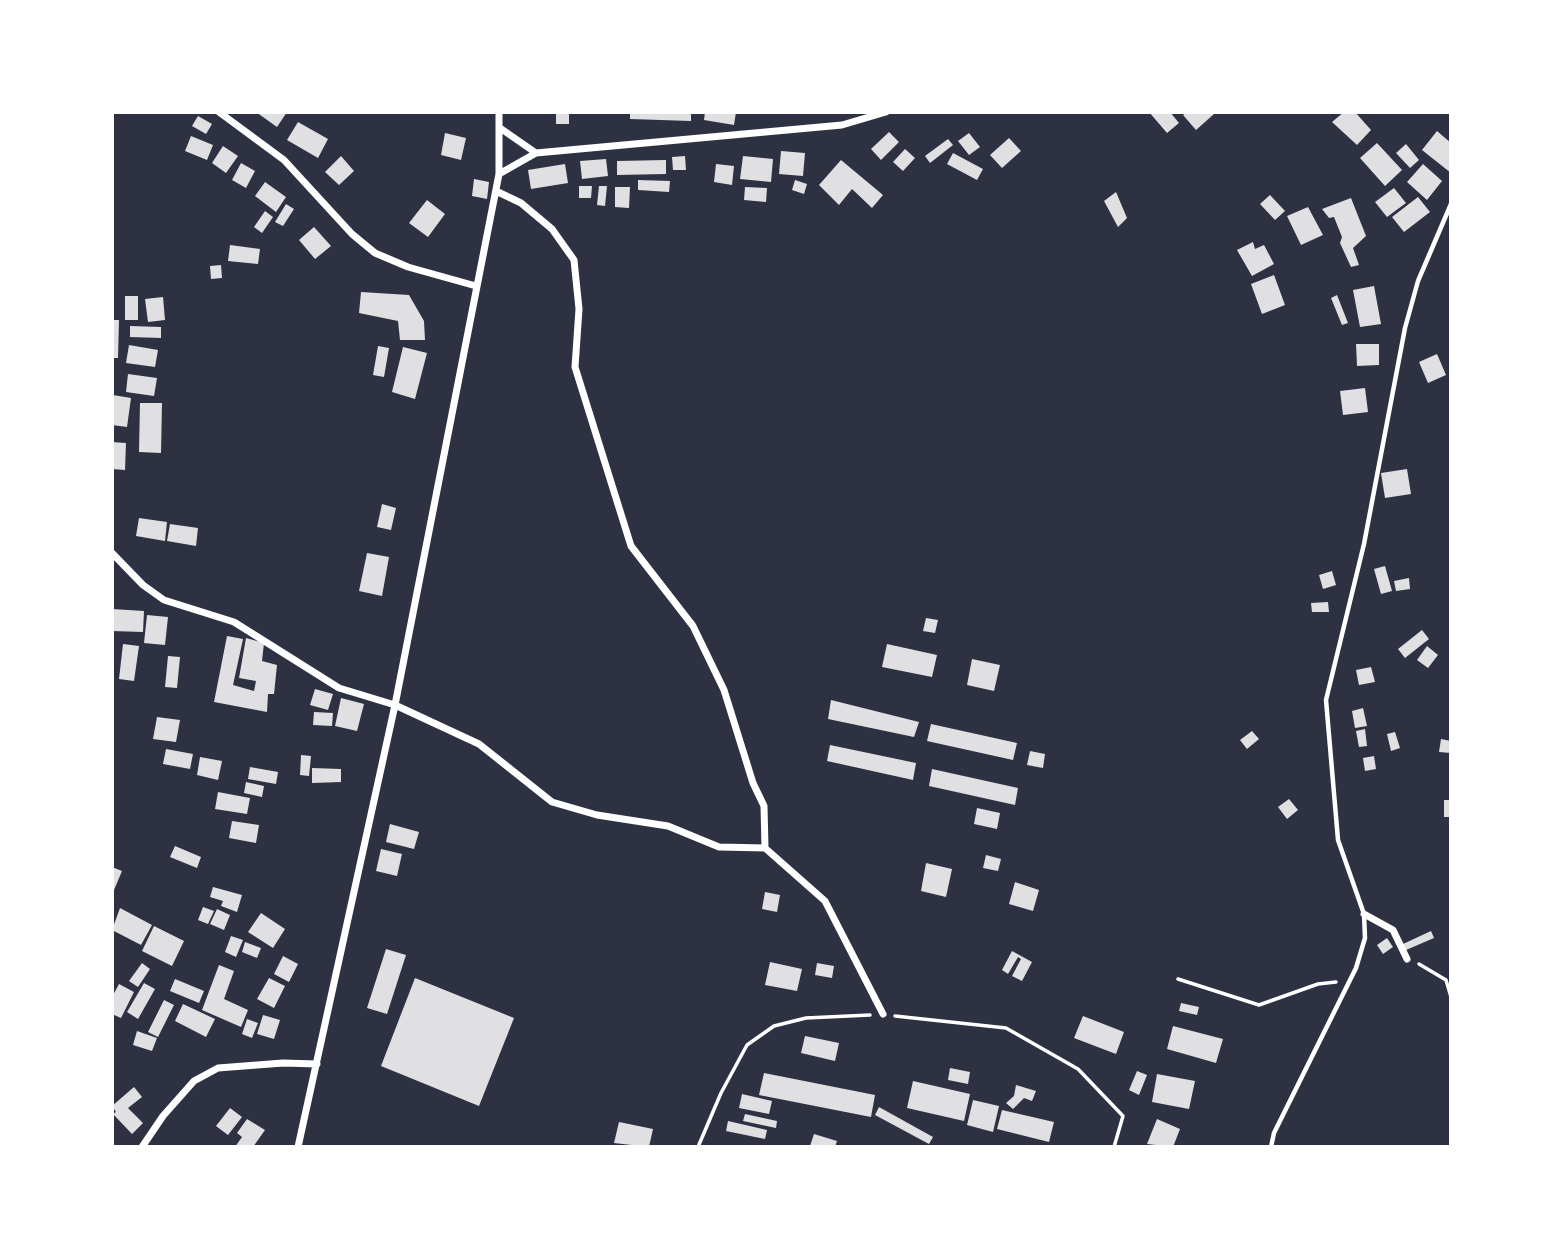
<!DOCTYPE html>
<style>
body{margin:0}
#map{position:relative;width:1563px;height:1259px;overflow:hidden;background:#2d3142;font-family:Commissioner,sans-serif}
canvas{display:block}
.frame{position:absolute;inset:0;border:114px solid #fff;pointer-events:none}
</style>
<div id="map">
<canvas width="1563" height="1259"></canvas>
<div class="frame"></div>
</div>
<script>
const c = document.querySelector('canvas').getContext('2d');
c.lineJoin = 'round';
function fill(path, color) {
  c.fillStyle = color;
  c.fill(path, 'evenodd');
}
function toPath(rows) {
  const path = new Path2D();
  for (const r of rows) {
    path.moveTo(r[0], r[1]);
    for (let i = 2; i < r.length; i += 2) path.lineTo(r[i], r[i + 1]);
  }
  return path;
}
function trace(path, color, width, dash) {
  c.strokeStyle = color;
  c.lineWidth = width;
  c.lineCap = dash ? 'butt' : 'round';
  c.setLineDash(dash || []);
  c.stroke(path);
}
fill(toPath([
 [256,112,287,112,277,127],
 [556,112,569,112,569,124,556,124],
 [630,112,691,112,691,121,630,119],
 [705,112,736,112,734,125,704,120],
 [1149,112,1170,112,1179,123,1167,133],
 [1187,112,1212,112,1214,114,1196,130,1183,115],
 [1344,112,1355,112,1371,130,1357,145,1332,122],
 [198,116,212,124,206,134,192,126],
 [298,122,328,139,318,158,287,140],
 [1437,131,1451,143,1451,173,1422,150],
 [889,132,899,142,881,160,871,149],
 [445,133,466,138,461,160,441,155],
 [969,133,980,147,969,155,958,141],
 [191,136,213,145,207,160,185,151],
 [1009,138,1021,151,1002,168,990,155],
 [948,139,953,145,930,163,925,156],
 [1377,143,1402,170,1385,186,1360,158],
 [1406,144,1419,160,1410,168,1396,153],
 [223,146,238,156,226,173,212,163],
 [905,149,915,158,903,171,893,162],
 [781,151,805,153,803,176,779,174],
 [953,153,983,169,977,180,947,164],
 [341,156,354,171,339,185,325,172],
 [685,156,686,170,673,170,672,157],
 [743,156,773,159,771,182,740,179],
 [606,159,608,176,582,179,580,161],
 [666,160,666,174,617,175,617,161],
 [841,160,883,195,872,208,852,189,839,205,819,185],
 [241,163,255,171,246,188,232,180],
 [565,164,568,183,531,189,528,170],
 [716,164,734,166,732,185,714,182],
 [1423,164,1442,181,1427,200,1407,182],
 [474,179,489,182,487,199,472,196],
 [638,180,670,181,669,192,638,190],
 [795,180,807,184,804,194,792,190],
 [265,182,286,197,276,212,255,196],
 [579,186,592,186,591,198,579,198],
 [599,186,607,186,605,206,597,205],
 [615,187,630,187,629,208,615,207],
 [745,187,767,188,766,202,744,200],
 [1394,188,1406,203,1387,217,1375,202],
 [1116,192,1127,218,1118,227,1104,201],
 [1270,195,1285,211,1275,220,1260,204],
 [1418,197,1430,212,1404,232,1392,217],
 [1351,198,1366,236,1353,248,1359,265,1351,267,1340,243,1342,237,1334,217,1329,218,1322,209],
 [427,200,445,214,428,237,409,223],
 [286,204,294,209,283,226,275,222],
 [1308,207,1323,235,1301,245,1287,216],
 [265,211,273,217,262,233,254,227],
 [314,227,331,246,315,259,299,240],
 [1253,242,1255,249,1264,245,1274,264,1252,276,1237,250],
 [230,245,260,249,258,264,228,261],
 [221,265,222,278,211,279,210,266],
 [1274,275,1285,305,1262,314,1251,284],
 [1374,286,1381,324,1360,327,1353,290],
 [361,292,409,295,424,321,425,340,400,340,398,321,359,313],
 [1337,295,1348,323,1342,325,1331,298],
 [125,296,138,296,138,320,125,320],
 [163,297,165,320,148,322,145,299],
 [112,320,119,320,118,358,112,358],
 [130,326,161,327,161,338,130,337],
 [1356,344,1379,344,1379,365,1357,366],
 [129,345,158,350,155,367,126,363],
 [378,346,389,348,384,377,373,375],
 [403,347,427,353,415,399,392,392],
 [1437,354,1446,375,1428,383,1419,362],
 [128,374,157,378,154,396,126,392],
 [1365,388,1368,412,1343,415,1340,391],
 [113,395,131,398,127,427,112,425],
 [140,403,162,403,161,453,139,452],
 [112,442,126,443,125,470,112,469],
 [1407,469,1411,494,1385,498,1381,473],
 [382,504,396,508,391,530,377,527],
 [139,518,167,522,165,541,136,536],
 [170,524,198,528,196,546,167,541],
 [367,553,389,557,382,596,359,591],
 [1385,566,1392,591,1381,594,1374,569],
 [1332,571,1336,585,1323,589,1319,575],
 [1409,578,1410,589,1396,591,1394,581],
 [1328,602,1329,612,1312,612,1311,603],
 [112,609,144,611,143,632,112,631],
 [147,615,168,617,165,645,144,643],
 [926,618,938,620,935,633,923,631],
 [1422,630,1429,639,1405,658,1398,649],
 [227,636,243,639,233,685,254,691,256,681,239,678,246,638,264,643,262,661,277,665,274,694,268,694,267,712,214,702],
 [123,644,139,646,134,681,119,679],
 [887,644,937,655,932,677,882,667],
 [1427,646,1438,655,1428,668,1417,660],
 [168,656,180,657,177,688,165,687],
 [972,659,1000,665,994,691,967,685],
 [1371,667,1375,682,1359,685,1356,670],
 [315,689,333,694,328,710,310,705],
 [341,698,364,704,357,731,335,726],
 [831,700,919,722,914,737,828,719],
 [1363,708,1367,726,1355,728,1352,711],
 [314,712,333,713,332,726,313,725],
 [157,717,180,720,176,742,153,739],
 [931,724,1017,743,1013,760,927,741],
 [1365,729,1367,746,1359,747,1356,731],
 [1252,731,1259,739,1247,749,1240,740],
 [1395,732,1400,748,1391,751,1387,734],
 [1441,739,1451,741,1451,753,1439,752],
 [830,745,916,763,913,780,827,761],
 [166,749,193,754,190,769,163,764],
 [1030,751,1045,754,1043,768,1027,765],
 [301,755,311,756,309,776,300,775],
 [1374,756,1376,769,1365,771,1363,758],
 [200,757,222,761,218,780,197,775],
 [250,767,278,772,276,784,248,779],
 [312,768,341,769,341,782,312,783],
 [932,769,1018,788,1015,805,929,786],
 [246,782,264,786,262,797,244,793],
 [218,792,250,798,247,814,215,809],
 [1289,799,1298,810,1287,819,1278,807],
 [1444,800,1451,800,1451,817,1444,817],
 [977,808,1000,813,997,829,974,824],
 [232,821,259,825,256,843,229,838],
 [390,824,419,832,414,849,386,842],
 [175,846,201,857,197,868,170,857],
 [381,849,402,854,397,876,376,871],
 [986,855,1001,859,998,871,983,868],
 [926,863,952,869,946,897,921,891],
 [112,867,122,871,114,890,112,889],
 [1015,882,1039,890,1033,911,1009,904],
 [213,887,242,895,237,912,221,906,223,901,210,897],
 [765,892,780,895,777,912,762,909],
 [203,907,214,911,208,924,198,920],
 [120,908,152,925,141,945,112,930],
 [217,909,230,915,224,930,210,924],
 [261,913,285,929,273,948,248,932],
 [154,926,184,941,172,966,142,951],
 [1431,931,1434,938,1406,950,1403,944],
 [231,936,243,940,236,957,225,952],
 [1387,938,1393,947,1383,954,1377,945],
 [245,942,261,948,257,958,242,952],
 [386,949,406,955,387,1014,367,1008],
 [1012,951,1032,962,1022,981,1012,976,1021,959,1018,957,1008,974,1002,970],
 [283,956,298,964,289,982,274,974],
 [770,962,802,969,797,991,765,985],
 [142,963,150,969,138,987,129,981],
 [817,963,834,966,832,978,815,975],
 [219,965,234,971,224,999,248,1010,241,1027,202,1010],
 [269,978,285,986,274,1008,257,999],
 [415,978,514,1018,479,1106,381,1066],
 [175,979,204,991,199,1003,170,991],
 [144,983,155,989,138,1019,127,1012],
 [119,984,134,992,121,1018,112,1014,112,997],
 [164,1000,174,1005,158,1037,148,1032],
 [1181,1003,1199,1007,1197,1015,1179,1011],
 [183,1004,215,1019,206,1037,175,1021],
 [263,1015,280,1020,274,1039,257,1034],
 [1083,1016,1124,1032,1116,1054,1074,1038],
 [247,1019,258,1023,252,1038,242,1034],
 [1173,1026,1223,1039,1216,1063,1167,1049],
 [137,1031,157,1038,152,1051,133,1045],
 [805,1036,839,1043,835,1061,801,1053],
 [950,1068,970,1072,968,1084,948,1080],
 [1137,1071,1147,1075,1139,1095,1129,1090],
 [764,1073,875,1095,871,1117,759,1095],
 [1157,1074,1195,1081,1189,1109,1152,1102],
 [913,1081,970,1094,964,1121,907,1108],
 [1016,1085,1036,1091,1032,1101,1024,1098,1013,1109,1006,1103,1014,1096],
 [134,1087,142,1097,128,1108,143,1123,132,1134,113,1114,116,1112,112,1106],
 [742,1094,772,1101,769,1114,739,1108],
 [973,1100,999,1106,993,1132,967,1125],
 [879,1107,933,1137,929,1144,875,1115],
 [230,1108,242,1117,228,1135,216,1126],
 [1002,1110,1054,1122,1049,1142,997,1129],
 [745,1114,777,1121,776,1128,743,1121],
 [247,1119,265,1130,253,1147,235,1147,242,1137,237,1133],
 [1157,1119,1180,1129,1173,1147,1147,1144],
 [728,1121,767,1130,765,1139,726,1131],
 [619,1122,653,1129,649,1147,614,1143],
 [814,1134,837,1141,835,1147,810,1146]
]), '#e0e0e3');
trace(toPath([
 [1419,964,1446,980,1451,997],
 [1178,979,1259,1005,1318,984,1336,982],
 [895,1016,1006,1028,1078,1069,1123,1116,1114,1147],
 [698,1147,721,1093,747,1045,774,1026,806,1018,870,1015]
]), '#fff', 3.5);
trace(toPath([
 [1271,1147,1274,1133,1356,968,1365,938,1364,914,1338,840,1326,700,1364,544,1405,328,1418,281,1451,204]
]), '#fff', 4.5);
trace(toPath([
 [219,112,284,160,352,234,375,253,408,267,476,286],
 [500,128,536,153],
 [499,174,536,153,842,125,886,112],
 [496,191,521,203,552,229,574,260,579,309,575,367,631,546,693,626,724,690,753,783,764,806,765,848,825,901,883,1014],
 [112,553,143,585,164,600,234,622,339,688,395,705,479,744,552,802,597,815,668,826,719,847,765,848],
 [1364,914,1393,930,1407,959],
 [142,1147,163,1116,194,1081,218,1068,283,1063,317,1064],
 [298,1147,395,705,499,174,499,112]
]), '#fff', 7);
</script>
